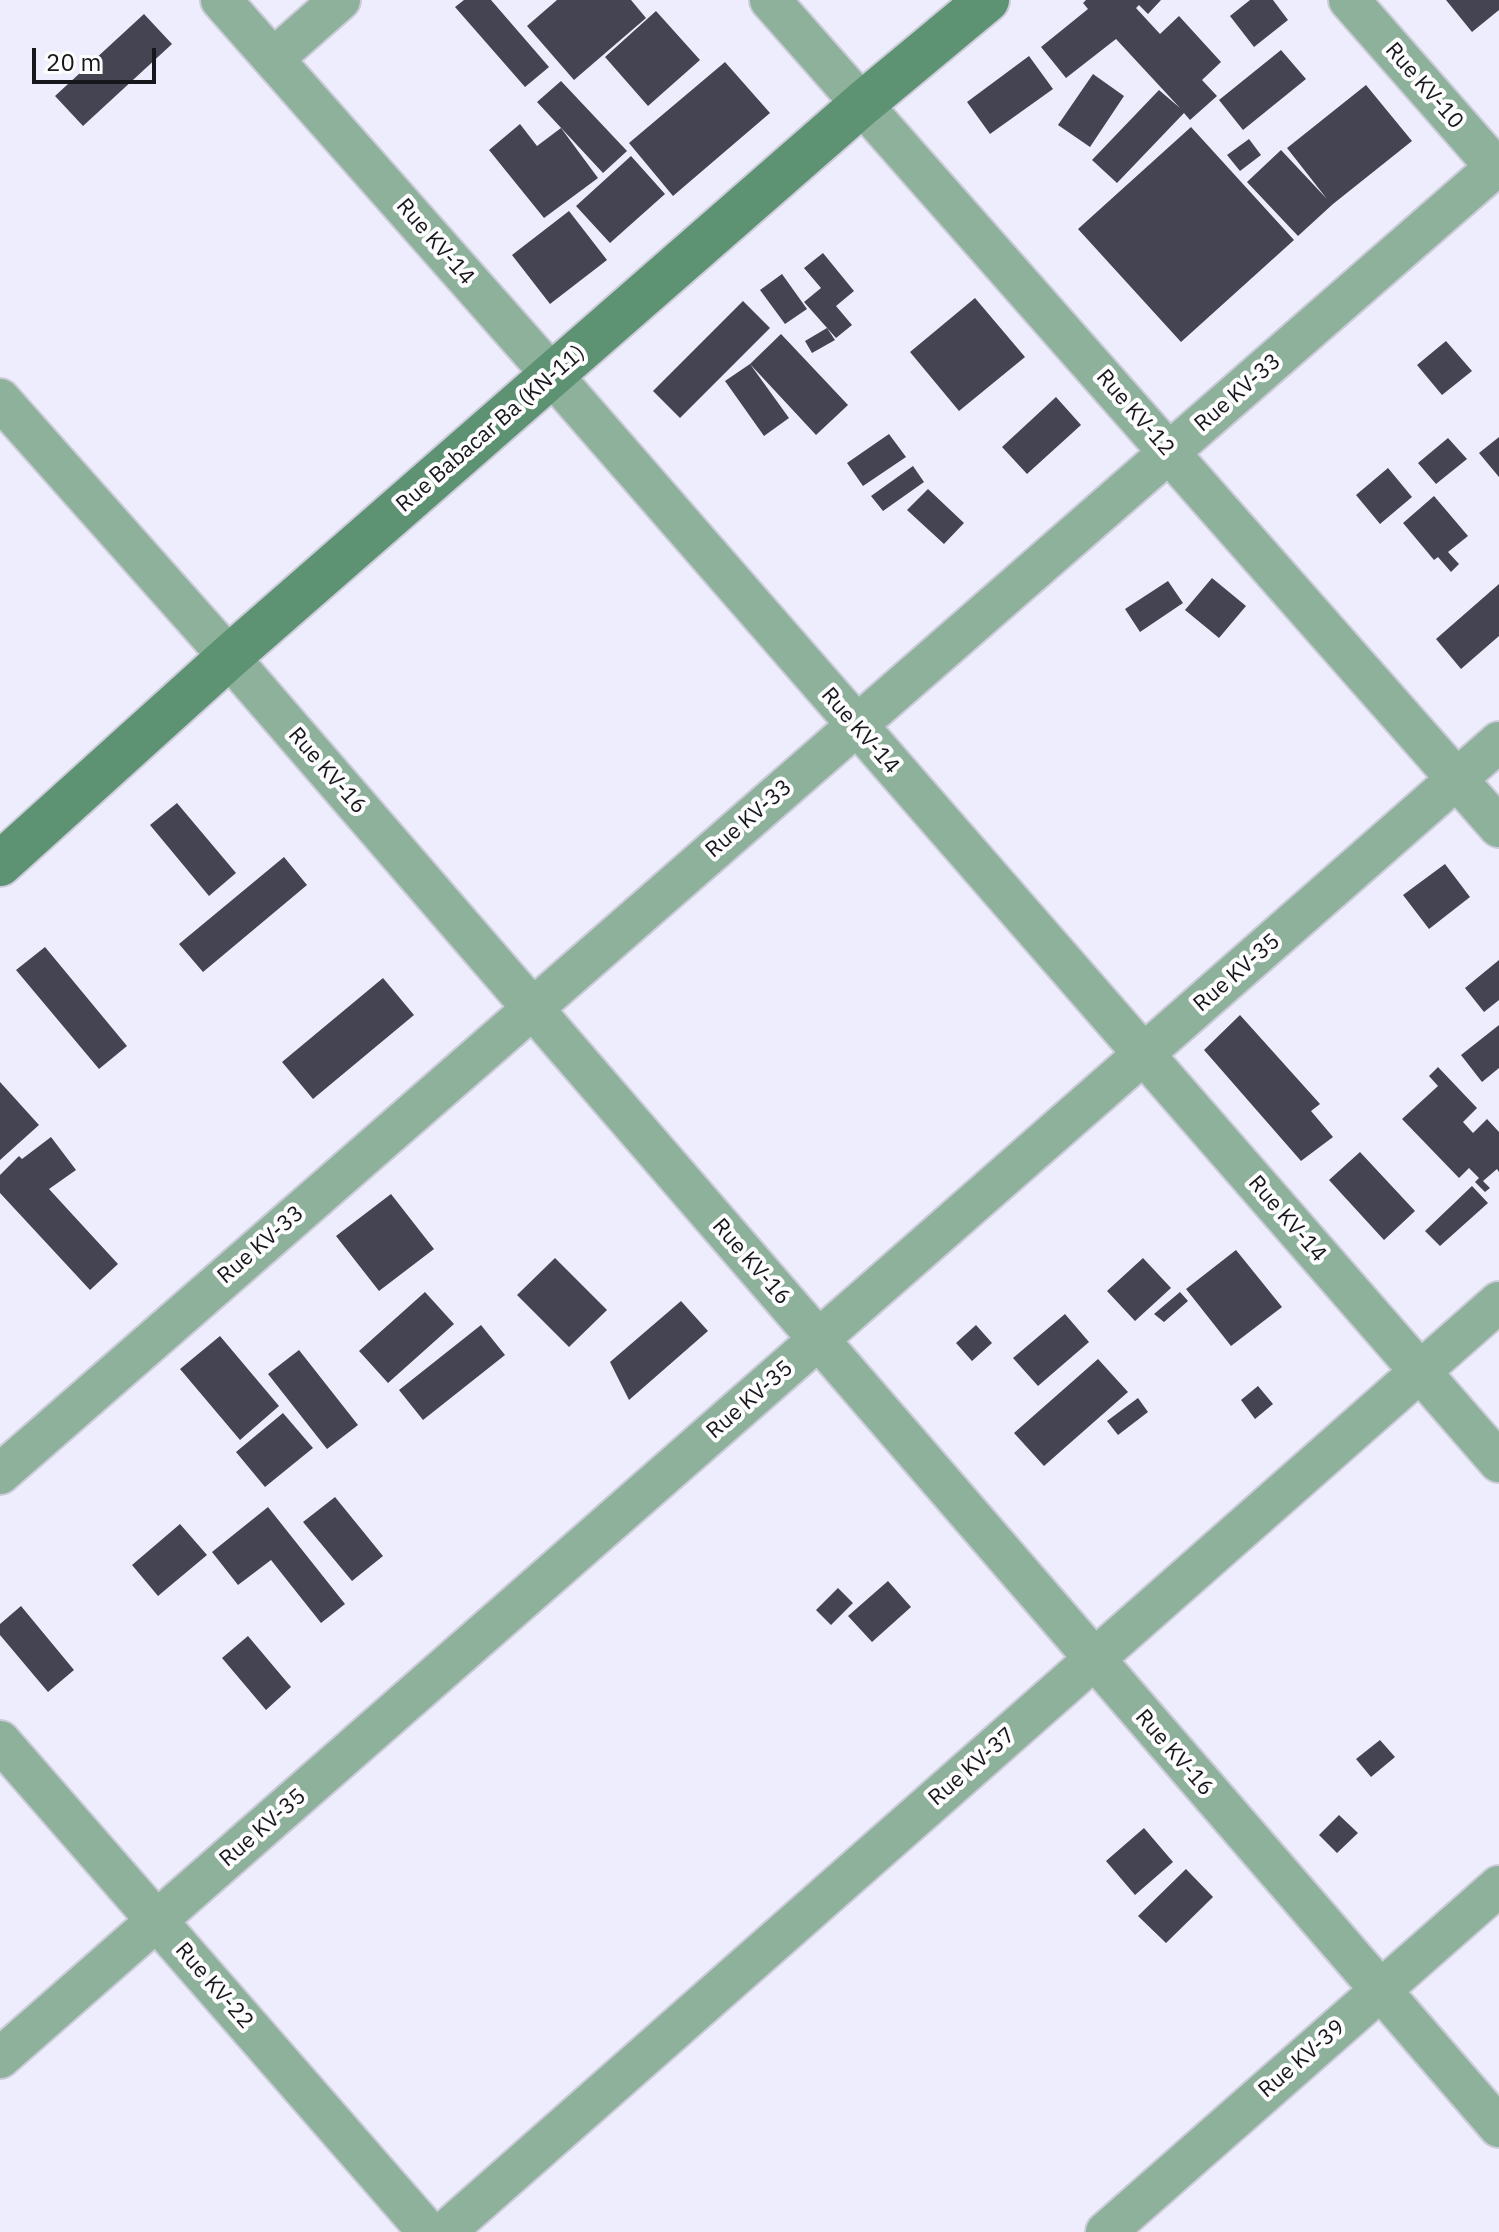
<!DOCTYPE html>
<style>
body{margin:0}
#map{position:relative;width:1499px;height:2232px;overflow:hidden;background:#eeedfd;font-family:"IBM Plex Sans",sans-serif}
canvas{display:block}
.scale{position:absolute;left:32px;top:48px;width:124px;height:36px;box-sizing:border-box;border:4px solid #17161c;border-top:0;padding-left:10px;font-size:24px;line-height:28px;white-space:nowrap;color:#17161c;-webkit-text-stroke:6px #fdfdfd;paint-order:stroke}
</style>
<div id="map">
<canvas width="1499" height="2232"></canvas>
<div class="scale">20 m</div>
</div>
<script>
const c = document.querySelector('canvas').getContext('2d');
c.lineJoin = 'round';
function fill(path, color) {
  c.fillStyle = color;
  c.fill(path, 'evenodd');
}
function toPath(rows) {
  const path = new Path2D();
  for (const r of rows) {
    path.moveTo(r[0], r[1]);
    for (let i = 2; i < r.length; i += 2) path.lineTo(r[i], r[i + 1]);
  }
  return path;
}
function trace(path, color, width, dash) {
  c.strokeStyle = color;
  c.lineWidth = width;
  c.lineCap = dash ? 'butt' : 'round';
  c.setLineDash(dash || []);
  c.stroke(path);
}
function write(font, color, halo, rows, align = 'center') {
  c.font = font + ' "IBM Plex Sans",sans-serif';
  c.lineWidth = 8;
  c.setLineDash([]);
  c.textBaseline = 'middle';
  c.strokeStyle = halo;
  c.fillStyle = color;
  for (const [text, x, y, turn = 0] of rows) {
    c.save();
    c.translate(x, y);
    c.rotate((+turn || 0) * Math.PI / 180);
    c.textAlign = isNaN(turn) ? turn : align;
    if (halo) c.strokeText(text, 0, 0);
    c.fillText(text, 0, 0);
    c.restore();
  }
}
fill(toPath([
 [464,0,491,0,549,67,525,87,455,7],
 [557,0,631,0,646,18,574,80,527,26],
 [1086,0,1161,0,1148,14,1139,5,1136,8,1160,34,1179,16,1221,62,1202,80,1217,96,1190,120,1184,113,1117,183,1092,160,1159,90,1180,108,1116,39,1066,78,1041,47,1088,9,1083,3],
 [1250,0,1273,0,1288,20,1254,47,1230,16],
 [1446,0,1499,0,1499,10,1472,32],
 [656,11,700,60,648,106,605,57],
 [144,14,172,44,83,126,55,96],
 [1281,50,1306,79,1243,130,1219,100],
 [1029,56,1053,89,990,134,967,102],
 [725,62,770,113,673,196,629,143],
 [1093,74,1124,96,1090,147,1058,125],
 [561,81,627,151,603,173,537,102],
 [1366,85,1412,141,1333,204,1298,236,1247,182,1281,150,1327,199,1287,148],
 [520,124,537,146,561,128,598,178,544,218,489,150],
 [1191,127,1294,240,1181,342,1078,229],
 [1249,139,1261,155,1240,171,1227,155],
 [631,156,665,194,610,243,576,206],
 [569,211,607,260,550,304,512,255],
 [823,253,854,291,836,306,852,325,836,338,804,302,821,288,804,268],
 [782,274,807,309,785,324,760,290],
 [975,298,1025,357,959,411,910,352],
 [743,301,770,328,680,418,653,391],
 [827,328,835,340,812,353,805,341],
 [781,334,848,405,816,435,750,364,789,418,764,436,725,381,750,364],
 [1446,341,1472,371,1442,395,1417,365],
 [1056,397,1081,425,1027,474,1002,447],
 [889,434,906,457,863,486,847,463],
 [1499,437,1499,477,1479,453],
 [1448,438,1467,459,1436,484,1418,463],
 [913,466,924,482,883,511,871,496],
 [1388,468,1412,497,1380,524,1356,495],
 [928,489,964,523,944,544,907,510],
 [1434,496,1468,536,1448,552,1459,564,1451,572,1438,557,1434,560,1403,523],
 [1212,578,1246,606,1219,638,1185,610],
 [1168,581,1183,603,1140,632,1125,609],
 [1499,584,1499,636,1461,669,1436,639],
 [177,803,236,873,209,896,150,825],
 [284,857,307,885,203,972,179,944],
 [1445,864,1470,897,1429,929,1403,895],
 [45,947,127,1046,99,1069,16,970],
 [1499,960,1499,1000,1484,1012,1465,988],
 [383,978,414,1015,313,1099,282,1062],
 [1240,1015,1320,1104,1311,1111,1333,1137,1301,1161,1204,1050],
 [1499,1025,1499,1068,1482,1082,1461,1055],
 [1438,1067,1477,1108,1463,1122,1473,1133,1487,1119,1499,1132,1499,1172,1497,1169,1483,1181,1490,1188,1485,1192,1475,1182,1479,1178,1469,1168,1459,1178,1402,1119,1438,1086,1429,1076],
 [0,1082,39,1125,0,1160],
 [51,1137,76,1170,49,1189,118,1264,90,1290,0,1193,0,1175,19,1156,22,1159],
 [1360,1152,1415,1211,1384,1240,1329,1180],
 [1472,1186,1488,1203,1440,1246,1425,1231],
 [391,1194,434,1249,379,1291,336,1236],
 [1236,1250,1282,1307,1231,1346,1186,1289],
 [555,1258,607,1310,569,1347,517,1295],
 [1143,1258,1171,1288,1135,1321,1107,1291],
 [425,1292,454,1324,388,1383,359,1351],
 [1180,1292,1188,1301,1164,1322,1154,1314],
 [681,1301,708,1331,629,1400,610,1362],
 [1065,1314,1089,1342,1038,1386,1013,1358],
 [481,1325,505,1355,423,1420,399,1390],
 [976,1325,992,1343,972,1361,956,1343],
 [220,1336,279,1406,240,1440,180,1369],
 [299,1350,358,1425,327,1449,268,1374],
 [1098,1359,1128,1392,1044,1466,1014,1433],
 [1258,1386,1273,1404,1255,1419,1241,1400],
 [1138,1398,1148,1412,1118,1435,1107,1421],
 [283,1413,313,1448,265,1487,236,1452],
 [335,1497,383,1556,352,1581,303,1522],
 [268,1507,345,1604,321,1623,271,1560,238,1585,212,1552],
 [180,1524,207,1555,158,1596,132,1565],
 [888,1581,911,1607,872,1642,848,1616],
 [838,1588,853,1603,831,1625,816,1610],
 [21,1606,74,1670,48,1692,0,1635,0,1624],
 [248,1636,291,1687,266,1710,222,1658],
 [1380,1740,1395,1757,1371,1777,1356,1759],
 [1339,1815,1358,1833,1337,1853,1319,1835],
 [1144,1828,1173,1862,1135,1895,1106,1861],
 [1186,1869,1213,1897,1166,1943,1138,1916]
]), '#454453');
const street = toPath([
 [221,0,553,376,1499,1462],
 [770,0,1499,827],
 [1349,0,1499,171],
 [273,59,340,0],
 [0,399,229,657,1499,2127],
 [0,1474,1499,164],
 [0,1741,428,2232],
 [0,2058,1499,742],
 [445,2232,1499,1302],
 [1106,2232,1499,1886]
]);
const secondary = toPath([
 [0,864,229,657,862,104,987,0]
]);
trace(street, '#cccbd9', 44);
trace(secondary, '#cccbd9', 48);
trace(street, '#8eb19b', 40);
trace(secondary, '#5d9273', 44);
write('22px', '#17161c', '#fdfdfd', [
 ["Rue KV-10",1424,86,49],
 ["Rue KV-14",435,242,49],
 ["Rue KV-33",1238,393,-41],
 ["Rue KV-12",1135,413,49],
 ["Rue Babacar Ba (KN-11)",491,429,-41],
 ["Rue KV-14",860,731,49],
 ["Rue KV-16",327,771,49],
 ["Rue KV-33",749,819,-41],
 ["Rue KV-35",1237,973,-41],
 ["Rue KV-14",1287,1219,49],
 ["Rue KV-33",261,1245,-41],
 ["Rue KV-16",751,1262,49],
 ["Rue KV-35",750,1400,-41],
 ["Rue KV-16",1174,1753,49],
 ["Rue KV-37",972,1767,-41],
 ["Rue KV-35",263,1828,-41],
 ["Rue KV-22",214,1986,49],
 ["Rue KV-39",1302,2059,-41]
]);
</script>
